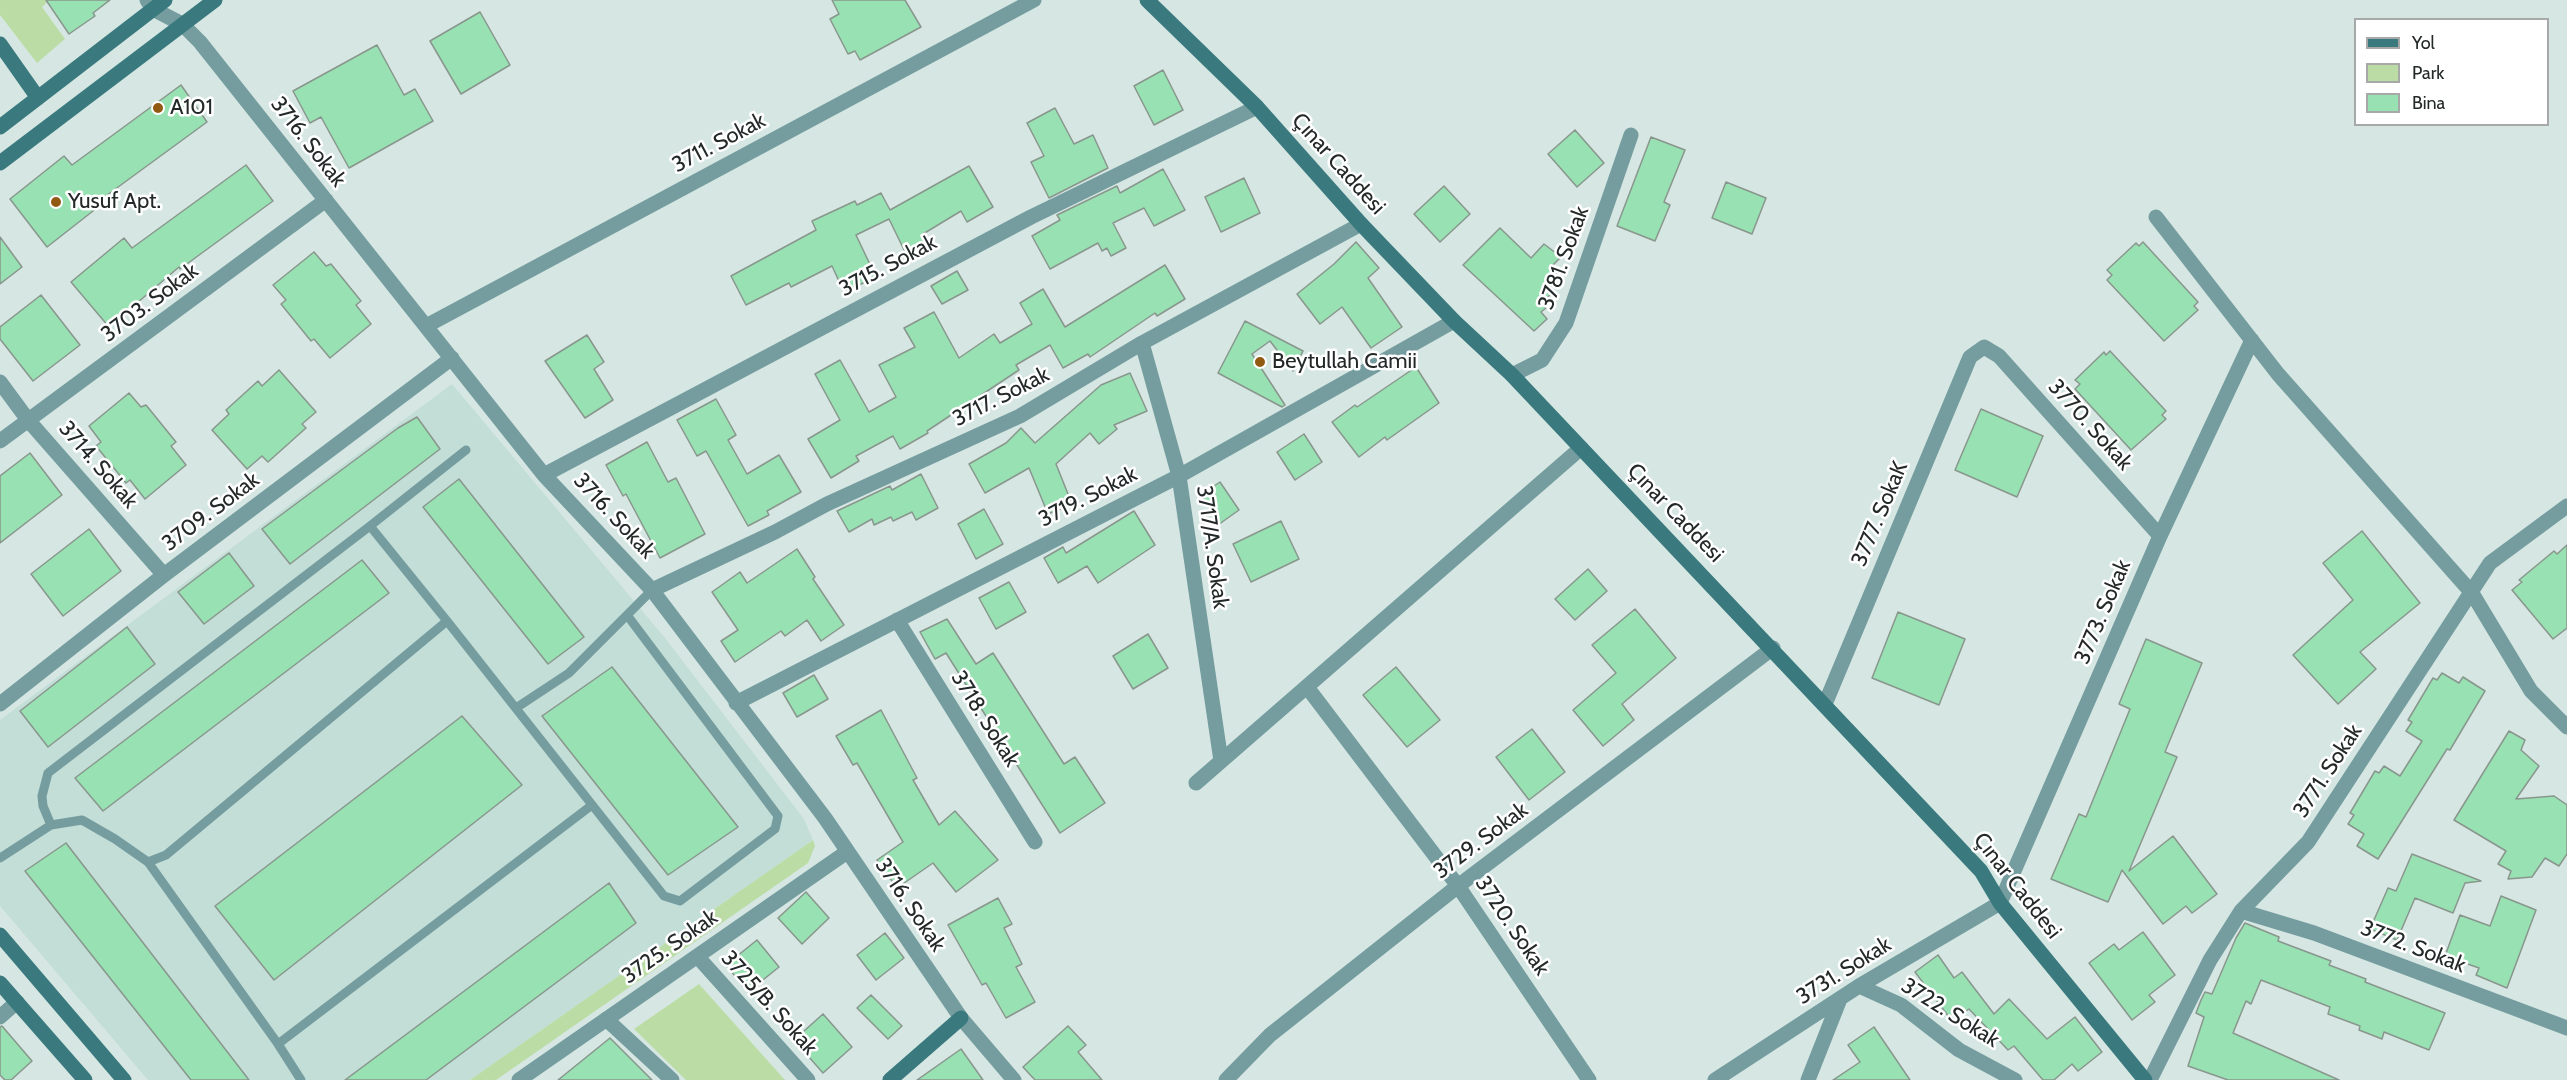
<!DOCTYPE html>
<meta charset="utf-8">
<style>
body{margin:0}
#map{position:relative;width:2567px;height:1080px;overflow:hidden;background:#d6e7e3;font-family:Cabin,sans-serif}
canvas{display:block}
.legend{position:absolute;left:2354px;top:18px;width:195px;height:108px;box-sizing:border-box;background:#fff;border:2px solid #a7a9a9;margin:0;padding:8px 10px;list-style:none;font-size:18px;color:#232928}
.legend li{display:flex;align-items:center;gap:12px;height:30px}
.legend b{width:30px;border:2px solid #a7a9a9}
</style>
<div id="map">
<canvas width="2567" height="1080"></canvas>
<ul class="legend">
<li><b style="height:8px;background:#3a7a7f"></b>Yol</li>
<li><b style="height:16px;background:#bbdda5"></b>Park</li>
<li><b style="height:16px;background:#98e1b3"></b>Bina</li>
</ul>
</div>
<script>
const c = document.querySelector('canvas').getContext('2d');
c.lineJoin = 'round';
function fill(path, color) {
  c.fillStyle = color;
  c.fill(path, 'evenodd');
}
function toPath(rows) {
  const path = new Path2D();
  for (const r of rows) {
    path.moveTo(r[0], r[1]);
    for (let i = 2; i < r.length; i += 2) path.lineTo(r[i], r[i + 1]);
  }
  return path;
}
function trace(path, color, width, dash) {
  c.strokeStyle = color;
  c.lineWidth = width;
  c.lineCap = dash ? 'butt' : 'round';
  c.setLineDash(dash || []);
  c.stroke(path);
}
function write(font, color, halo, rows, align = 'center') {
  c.font = font + ' Cabin,sans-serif';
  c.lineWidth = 5;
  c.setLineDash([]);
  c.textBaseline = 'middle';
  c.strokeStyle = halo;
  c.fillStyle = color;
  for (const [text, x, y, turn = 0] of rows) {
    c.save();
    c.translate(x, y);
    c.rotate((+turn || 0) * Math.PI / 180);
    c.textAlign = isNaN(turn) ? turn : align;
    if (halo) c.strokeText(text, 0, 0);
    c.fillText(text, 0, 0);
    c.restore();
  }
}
fill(toPath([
 [452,384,665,638,804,819,813,840,470,1080,148,1080,0,906,0,720]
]), '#c3ddd7');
fill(toPath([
 [0,0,50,0,42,7,65,39,37,63,0,15],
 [813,840,815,846,808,863,496,1080,470,1080],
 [699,984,785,1080,686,1080,634,1029]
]), '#bbdda5');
const building = toPath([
 [46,0,110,0,93,13,95,16,69,34,46,0],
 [832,0,905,0,921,27,860,60,855,51,848,54,830,19,839,14,832,0],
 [480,12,510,65,461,94,430,41,480,12],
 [377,45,404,95,415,89,433,121,349,168,321,117,310,123,293,91,377,45],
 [1163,70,1183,110,1154,125,1134,86,1163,70],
 [181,85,207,122,99,201,102,204,47,247,10,199,64,156,72,165,181,85],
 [1055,108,1074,144,1093,135,1108,168,1049,198,1031,162,1044,156,1027,123,1055,108],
 [1575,130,1604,163,1577,187,1548,154,1575,130],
 [1651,137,1685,150,1664,202,1670,205,1655,241,1617,226,1651,137],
 [246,165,273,201,180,269,179,267,109,327,71,282,124,238,132,248,246,165],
 [969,166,993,207,967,222,961,211,923,234,929,247,908,258,889,219,856,235,876,277,844,292,832,266,791,287,789,283,746,305,731,276,816,230,812,221,855,201,857,205,881,193,890,210,969,166],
 [1163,169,1185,210,1154,226,1144,208,1113,223,1126,248,1111,256,1107,248,1102,251,1098,243,1050,269,1032,236,1060,220,1057,215,1117,186,1120,193,1163,169],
 [1244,178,1260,213,1221,232,1205,197,1244,178],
 [1726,182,1766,198,1752,234,1712,218,1726,182],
 [1444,186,1470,214,1440,242,1414,214,1444,186],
 [1500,228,1531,258,1544,244,1561,257,1552,266,1557,273,1551,278,1555,281,1547,290,1551,294,1542,303,1546,308,1541,312,1547,319,1534,331,1463,265,1500,228],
 [0,237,22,267,0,284,0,237],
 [1356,242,1379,268,1368,278,1402,327,1371,348,1342,307,1320,324,1297,294,1334,264,1356,242],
 [2143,242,2198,302,2194,306,2198,310,2164,341,2107,280,2112,275,2107,270,2136,243,2139,246,2143,242],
 [314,252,326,266,331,264,361,301,356,305,371,324,330,358,314,339,311,341,281,304,286,300,273,285,314,252],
 [1165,265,1185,299,1157,316,1155,313,1090,357,1088,354,1063,368,1050,345,1016,365,1019,370,927,431,928,433,900,449,893,436,856,456,859,461,831,478,808,439,840,420,815,374,840,360,869,412,896,397,879,365,915,347,904,328,934,312,959,358,994,334,1000,343,1032,324,1020,303,1043,289,1065,327,1165,265],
 [957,271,968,290,942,304,931,286,957,271],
 [41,295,80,345,33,381,0,339,0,327,41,295],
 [1245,321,1303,351,1293,371,1270,341,1252,354,1285,405,1282,407,1218,373,1245,321],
 [587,335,604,362,594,369,613,400,585,418,545,361,587,335],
 [2110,351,2166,411,2162,415,2166,419,2131,450,2075,389,2080,384,2075,380,2104,352,2106,355,2110,351],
 [1416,367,1439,403,1387,440,1385,437,1359,457,1332,422,1355,405,1357,407,1416,367],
 [279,370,316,412,302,424,306,428,268,462,262,456,247,469,212,430,229,414,226,410,258,381,262,386,279,370],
 [1130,373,1147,411,1114,425,1117,429,1099,444,1090,433,1056,464,1072,504,1048,514,1029,468,985,493,969,464,1006,443,1021,428,1035,443,1101,385,1130,373],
 [129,393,141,407,146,405,176,442,171,446,186,465,145,499,130,480,126,483,96,446,101,442,89,426,129,393],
 [716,399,736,435,728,440,747,474,779,455,801,492,767,511,769,515,748,526,706,451,697,456,677,420,716,399],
 [1981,409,2043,436,2017,497,1955,470,1981,409],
 [417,417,440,449,290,564,262,529,398,428,417,417],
 [1304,434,1322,462,1295,480,1277,452,1304,434],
 [647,442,668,482,676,478,705,534,660,558,626,494,623,496,606,465,647,442],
 [30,453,62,495,0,543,0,476,30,453],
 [921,474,938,508,916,520,912,512,893,521,891,517,874,525,872,519,849,532,837,511,890,486,892,490,921,474],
 [459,479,584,637,548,664,423,507,459,479],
 [1220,482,1239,510,1218,525,1218,520,1201,495,1220,482],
 [984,509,1003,544,976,559,958,524,984,509],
 [1134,511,1155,545,1098,583,1087,566,1058,583,1044,558,1063,547,1066,553,1134,511],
 [1281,521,1299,559,1251,582,1233,544,1281,521],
 [89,529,121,571,63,616,31,574,89,529],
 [2362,531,2420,603,2360,652,2376,669,2338,704,2293,655,2353,600,2323,563,2362,531],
 [2567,545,2567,628,2553,639,2512,590,2522,582,2519,580,2554,551,2557,554,2567,545],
 [797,549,815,577,813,579,844,625,821,641,807,620,785,636,781,631,735,662,721,641,738,630,712,592,740,572,747,583,797,549],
 [229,553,254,586,204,624,178,592,229,553],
 [362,560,389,593,103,811,75,778,362,560],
 [1588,569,1607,591,1575,620,1555,599,1588,569],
 [1009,582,1026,612,996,629,979,598,1009,582],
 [1635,609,1676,658,1622,704,1634,720,1603,746,1573,710,1616,673,1592,645,1635,609],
 [1898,612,1965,639,1939,705,1872,678,1898,612],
 [947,619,976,664,993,653,1064,764,1075,757,1105,803,1060,833,946,653,935,659,920,632,947,619],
 [127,627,155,664,48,747,20,711,127,627],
 [1148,634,1168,668,1133,689,1113,656,1148,634],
 [2146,639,2202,663,2165,752,2177,757,2129,871,2173,836,2217,894,2192,913,2186,906,2163,924,2122,870,2108,902,2051,879,2079,814,2086,817,2130,709,2119,704,2146,639],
 [612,667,738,827,668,875,542,716,612,667],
 [1396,667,1440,720,1407,747,1363,695,1396,667],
 [2442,673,2459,683,2463,677,2485,691,2450,750,2447,749,2378,859,2357,846,2364,834,2348,824,2354,815,2350,813,2375,771,2379,773,2384,766,2400,776,2422,741,2406,731,2412,722,2408,720,2433,678,2437,680,2442,673],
 [814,675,828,699,797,717,783,693,814,675],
 [881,710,917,778,913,780,939,825,955,811,998,860,956,892,933,863,897,888,877,860,903,842,857,763,853,765,836,736,881,710],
 [462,716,522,785,274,980,215,906,462,716],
 [1532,729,1565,772,1529,800,1496,757,1532,729],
 [2509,731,2525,740,2521,750,2539,766,2516,799,2554,796,2567,805,2567,854,2559,866,2545,858,2532,877,2508,879,2511,871,2498,864,2506,851,2454,820,2509,731],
 [66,843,249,1080,191,1080,25,871,66,843],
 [2412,854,2481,881,2465,883,2453,913,2415,898,2397,940,2370,929,2388,888,2396,891,2412,854],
 [609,883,636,923,426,1080,345,1080,609,883],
 [806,892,829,918,802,944,778,918,806,892],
 [2501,896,2536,910,2507,988,2476,975,2479,968,2445,956,2460,915,2490,926,2501,896],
 [998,898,1012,924,1004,928,1022,964,1016,967,1035,1002,1006,1018,986,983,982,985,948,925,998,898],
 [2245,923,2279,937,2278,941,2331,961,2329,965,2366,979,2365,982,2445,1013,2429,1050,2384,1032,2382,1039,2359,1030,2360,1026,2328,1014,2330,1007,2261,980,2251,1004,2246,1001,2233,1033,2339,1080,2228,1080,2188,1066,2204,1017,2196,1013,2201,1000,2205,992,2212,994,2236,938,2245,923],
 [2143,932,2175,975,2149,995,2155,1002,2132,1020,2089,963,2114,944,2119,950,2143,932],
 [885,933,904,958,876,980,857,955,885,933],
 [757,940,779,967,748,992,726,965,757,940],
 [1938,955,1954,978,1962,972,1994,1014,2009,999,2047,1039,2075,1017,2102,1052,2078,1071,2072,1064,2054,1080,2043,1080,2014,1046,2008,1050,1969,1009,1952,1021,1915,972,1938,955],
 [871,995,902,1026,888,1039,857,1008,871,995],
 [823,1014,852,1047,823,1073,794,1040,823,1014],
 [2,1026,32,1061,11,1080,5,1080,0,1075,0,1027,2,1026],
 [1068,1026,1086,1045,1078,1052,1102,1080,1035,1080,1023,1067,1068,1026],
 [1874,1027,1910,1080,1833,1080,1860,1062,1848,1045,1874,1027],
 [610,1038,652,1080,558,1080,610,1038],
 [961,1049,983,1080,917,1080,961,1049]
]);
fill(building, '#98e1b3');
trace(building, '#89968d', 1.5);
trace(toPath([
 [370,526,447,621],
 [516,708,569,673,652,590],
 [51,825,43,806,42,796,48,773,370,526,466,450],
 [0,858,51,825,82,820,115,839,148,862,166,855,447,621,664,896,680,901,775,829,778,816,627,615],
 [148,862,278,1044,301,1080],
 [278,1044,592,805]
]), '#759d9f', 9);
trace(toPath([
 [147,0,153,9,182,24,200,42,544,475,652,590,825,818,961,1018,1014,1080],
 [2156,217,2278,374,2472,593,2531,691,2567,727],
 [426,326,1034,0],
 [1142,343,1179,476,1221,761],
 [1512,375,1542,360,1566,323,1631,135],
 [0,382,28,420,164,575],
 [0,441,326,200],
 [544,475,1031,217,1257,107],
 [652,590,775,532,827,504,1020,416,1142,343,1361,224],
 [897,620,1035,842],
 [1307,687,1458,886,1589,1080],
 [736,703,1179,476,1454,321],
 [0,704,164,575,452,358],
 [1825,704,1970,357,1984,347,1999,356,2160,536],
 [1196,783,1581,448],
 [2241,911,2314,933,2567,1028],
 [697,956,808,1080],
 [1859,986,1901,1005,1959,1050,2015,1080],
 [0,1017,17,1002],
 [606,1019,672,1080],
 [519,1080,847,852],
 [1226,1080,1270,1035,1458,886,1773,648],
 [1715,1080,1859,986,2000,903,2160,536,2252,340],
 [1808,1080,1840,999],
 [2150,1080,2210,960,2241,911,2308,842,2490,563,2567,506]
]), '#759d9f', 15);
trace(toPath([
 [1147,0,1257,107,1361,224,1454,321,1512,375,1981,871,2000,903,2145,1080],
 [0,44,38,98],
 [0,127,165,0],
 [0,163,215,0],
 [0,935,124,1080],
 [0,983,85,1080],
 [890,1080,961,1018]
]), '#3a7a7f', 15);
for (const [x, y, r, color] of [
 [158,108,6,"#925913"],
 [56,202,6,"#925913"],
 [1260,362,6,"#925913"]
]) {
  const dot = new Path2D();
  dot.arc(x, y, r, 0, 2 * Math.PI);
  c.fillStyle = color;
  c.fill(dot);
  trace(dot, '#fff', 2);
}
write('22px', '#232928', '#fff', [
 ["A101",170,108],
 ["Yusuf Apt.",68,202],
 ["Beytullah Camii",1272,362]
], 'left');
write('22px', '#232928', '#fff', [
 ["3716. Sokak",308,142,52],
 ["3711. Sokak",719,143,-28],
 ["Çınar Caddesi",1338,164,48],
 ["3781. Sokak",1564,258,-70],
 ["3715. Sokak",888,266,-28],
 ["3703. Sokak",150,303,-37],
 ["3717. Sokak",1001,397,-27],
 ["3770. Sokak",2090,425,48],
 ["3714. Sokak",98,465,49],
 ["3719. Sokak",1088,497,-27],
 ["3709. Sokak",211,512,-37],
 ["Çınar Caddesi",1675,513,46],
 ["3777. SokaK",1880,514,-67],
 ["3716. Sokak",614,516,47],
 ["3717/A. Sokak",1212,547,82],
 ["3773. Sokak",2103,612,-67],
 ["3718. Sokak",985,719,58],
 ["3771. Sokak",2328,771,-57],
 ["3729. Sokak",1481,841,-37],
 ["Çınar Caddesi",2017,886,52],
 ["3716. Sokak",910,905,56],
 ["3720. Sokak",1512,926,56],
 ["3725. Sokak",670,947,-35],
 ["3772. Sokak",2413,947,21],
 ["3731. Sokak",1844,971,-32],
 ["3725/B. Sokak",769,1003,48],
 ["3722. Sokak",1950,1013,32]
]);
</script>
